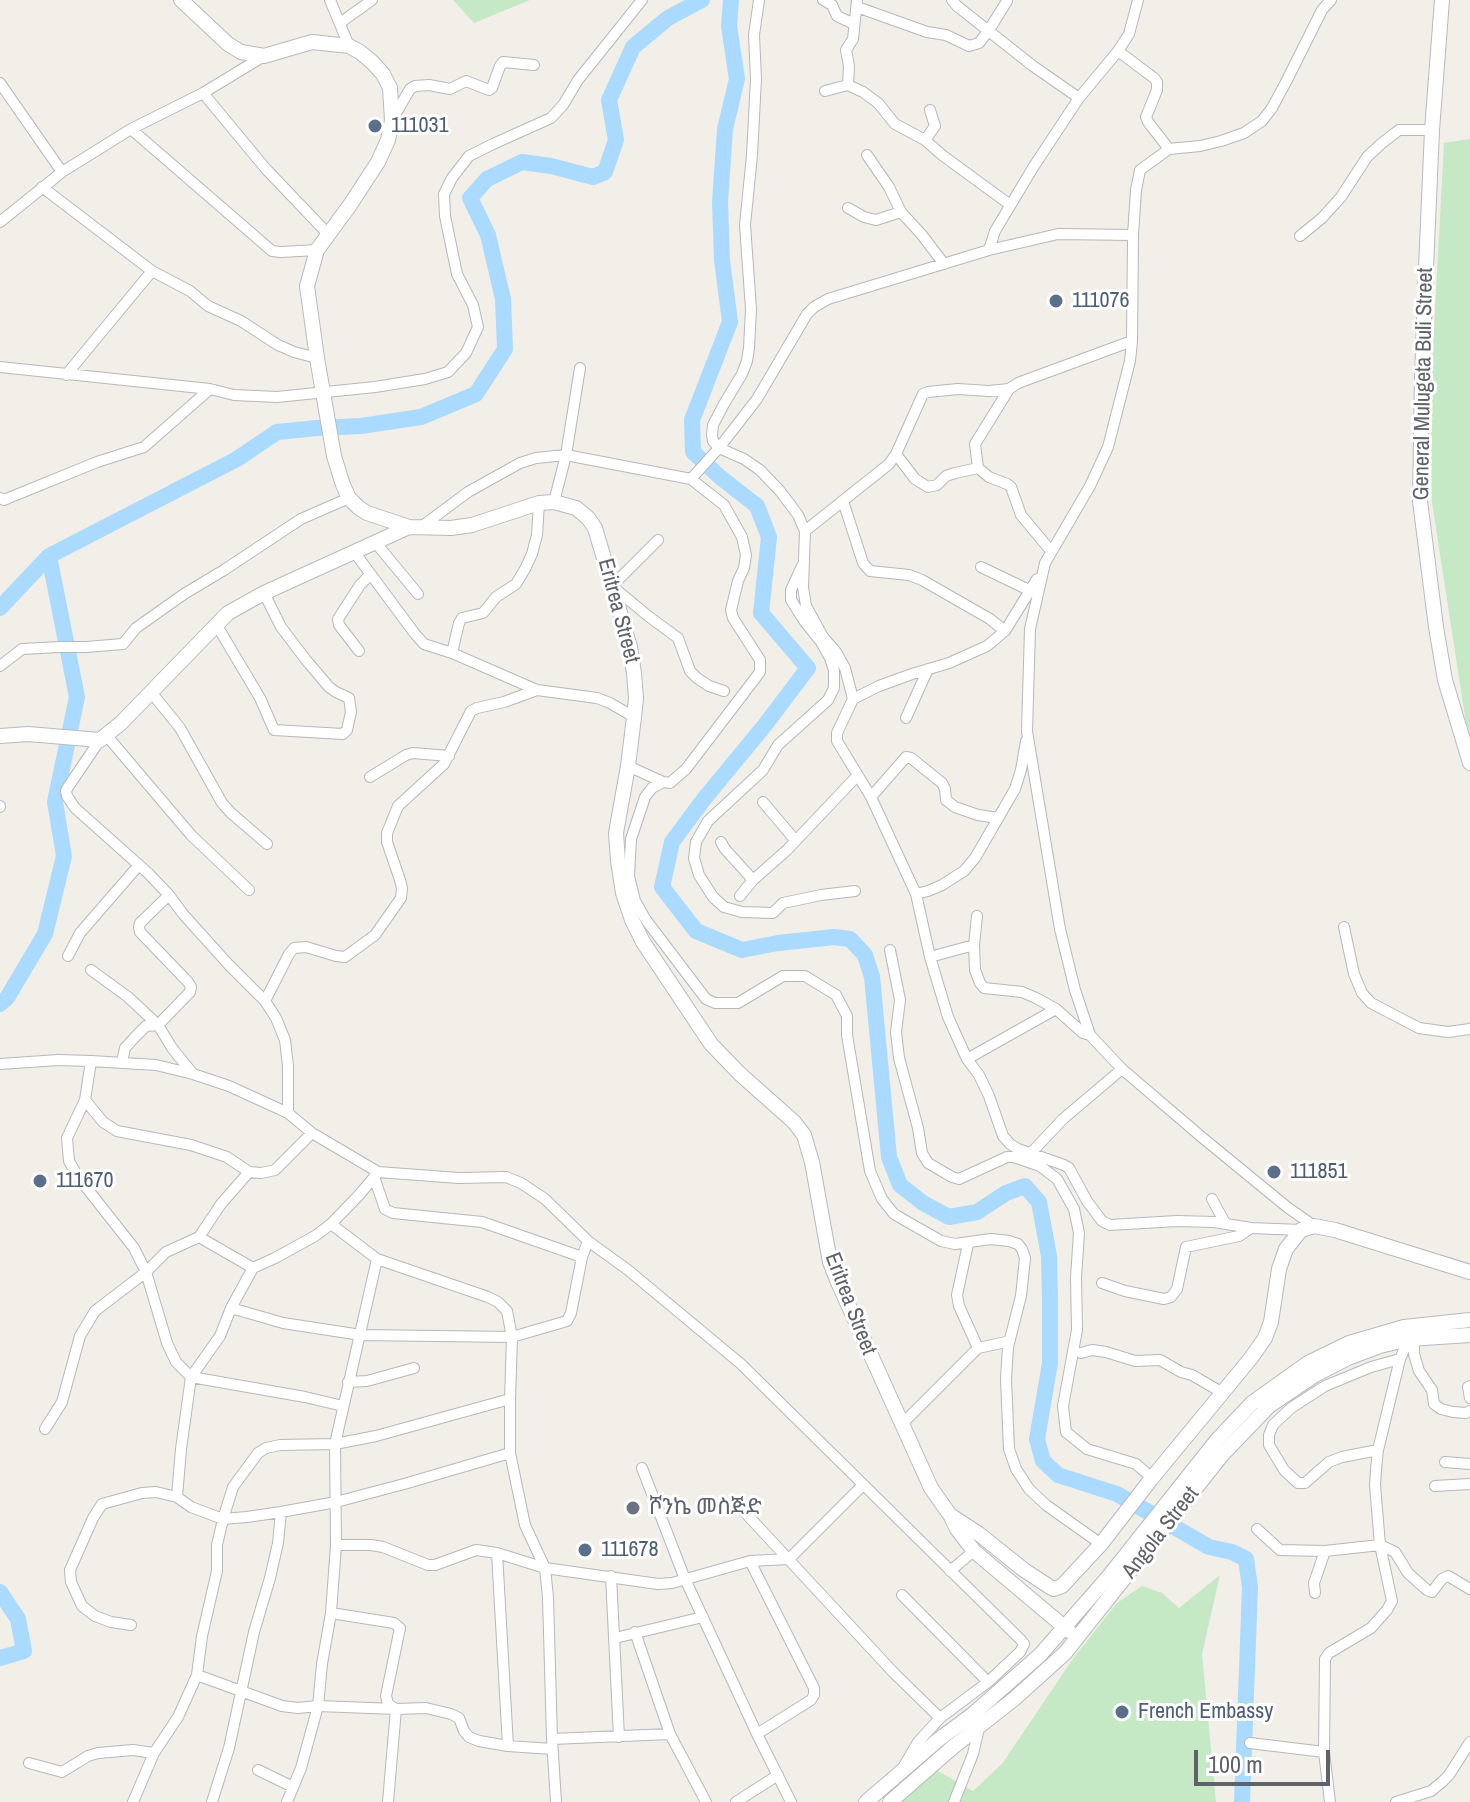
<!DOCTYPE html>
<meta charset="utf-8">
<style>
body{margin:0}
#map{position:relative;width:1470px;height:1802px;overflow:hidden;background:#f1efe8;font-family:"Archivo Narrow",sans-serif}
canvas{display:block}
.scale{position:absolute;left:1194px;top:1750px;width:136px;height:36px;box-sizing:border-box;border:4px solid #5f6368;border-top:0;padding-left:10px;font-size:24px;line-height:28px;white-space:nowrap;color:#5f6368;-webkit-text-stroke:6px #fff;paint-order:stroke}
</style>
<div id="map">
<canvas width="1470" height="1802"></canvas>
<div class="scale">100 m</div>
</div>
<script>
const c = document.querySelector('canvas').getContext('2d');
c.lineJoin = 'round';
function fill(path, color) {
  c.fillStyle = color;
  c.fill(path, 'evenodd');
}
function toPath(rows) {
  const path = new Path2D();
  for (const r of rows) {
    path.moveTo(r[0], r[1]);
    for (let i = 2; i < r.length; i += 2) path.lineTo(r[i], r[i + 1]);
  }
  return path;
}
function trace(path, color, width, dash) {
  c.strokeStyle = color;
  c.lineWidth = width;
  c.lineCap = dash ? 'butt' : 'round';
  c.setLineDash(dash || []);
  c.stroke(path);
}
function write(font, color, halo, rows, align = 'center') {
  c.font = font + ' "Archivo Narrow","Noto Sans Ethiopic",sans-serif';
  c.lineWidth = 6;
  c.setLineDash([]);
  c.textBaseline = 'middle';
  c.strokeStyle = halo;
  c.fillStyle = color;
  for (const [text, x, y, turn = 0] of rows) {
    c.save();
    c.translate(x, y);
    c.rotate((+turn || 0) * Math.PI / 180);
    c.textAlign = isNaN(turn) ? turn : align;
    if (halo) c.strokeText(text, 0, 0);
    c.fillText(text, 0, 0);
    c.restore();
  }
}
fill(toPath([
 [453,0,530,0,474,23],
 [1470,139,1470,732,1466,723,1432,502,1430,403,1444,143],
 [1220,1575,1202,1654,1216,1802,893,1802,936,1770,973,1791,1002,1764,1072,1660,1117,1603,1142,1586,1162,1593,1179,1608]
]), '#c5e8c5');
trace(toPath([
 [731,0,729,26,737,79,725,129,720,202,722,260,730,322,692,420,693,452,720,477,757,506,769,537,761,613,808,668,765,725,704,799,672,842,662,887,696,931,742,950,778,943,834,937,850,939,865,955,872,977,889,1157,900,1185,923,1203,949,1217,977,1212,1006,1193,1025,1186,1039,1202,1049,1256,1050,1300,1050,1363,1037,1439,1043,1461,1058,1475,1117,1494,1209,1547,1232,1552,1246,1559,1250,1587,1242,1802],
 [0,608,49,556,237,459,277,432,317,428,361,426,421,417,476,394,505,349,503,299,488,235,470,198,487,179,522,162,551,166,593,177,605,172,616,140,609,100,633,47,668,18,702,0],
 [0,1004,7,998,45,934,64,856,55,802,77,697,49,556],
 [0,1592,18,1619,24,1651,0,1658]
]), '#aadaff', 16);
const street = toPath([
 [330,0,349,46],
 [759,0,754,35,756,79,752,155,745,225,751,309,749,348,747,361,742,374,724,404,713,425,712,435,713,441,719,448,744,459,760,470,780,491,798,515,805,531,803,587,806,606,823,637,836,652,845,668,853,699],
 [823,0,832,5,837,16,854,24],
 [857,0,853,39,846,50,849,66,848,85,863,92,878,103,895,124,925,140],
 [952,0,957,6,1033,66,1079,98],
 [857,7,927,32,946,35,969,46,979,43,989,30,1007,1],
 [340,23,372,0],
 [1118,51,1154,78,1157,82,1157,90,1146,117,1148,122,1169,149],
 [0,83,62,172],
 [825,91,848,85],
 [203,93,266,169,328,234],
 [930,110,935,126,925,140,942,155,1009,204],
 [392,120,410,89,415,86,429,85,450,89,466,81,489,90,492,88,500,66,503,62,534,65],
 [131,129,272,251,281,252,317,250],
 [867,155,889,187,901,212,922,235,944,264],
 [42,187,152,271,190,291,208,306,241,321,278,345,294,352,317,358],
 [848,208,864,217,876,220,901,212],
 [0,222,62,172,131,129,203,93,264,56],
 [1300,236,1322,218,1341,197,1367,157,1382,143,1399,130,1432,130],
 [989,250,995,231,1034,166,1079,98,1118,51,1129,34,1138,0],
 [0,367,210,389,234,395,277,397,375,387,425,379,448,372,466,353,478,327,473,305,457,274,445,216,444,194,452,178,469,156,493,144,551,118,563,105,578,80,642,0],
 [66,375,152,271],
 [1009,389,975,444,978,468,989,477,1007,484,1011,487,1021,515,1051,551],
 [896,454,915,479,928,487,937,485,946,476,955,473,978,468],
 [691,479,719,448,757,399,807,314,814,307,828,299,989,250,1058,234,1133,235],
 [0,498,4,500,11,497,97,462,144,447,210,389],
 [843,501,863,563,870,571,909,575,922,580,990,619,1005,631],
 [554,502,566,455,580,368],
 [421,527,468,492,520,463,536,458,566,455,691,479,724,505,742,537,746,555,744,568,738,581,731,610,733,618,760,660,760,672,686,769,670,783,663,782,628,766],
 [805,531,889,464,896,454,923,394,928,392,958,389,989,391,1009,389,1018,383,1132,341],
 [658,540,612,586,648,616,678,638,690,671,697,678,709,686,724,691],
 [375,542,418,594],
 [355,553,415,634,424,644,452,653,459,623,462,618,483,613,496,597,516,584,525,569,532,554,537,535,539,503],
 [802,566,791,590,791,600,805,622,821,642,830,658,834,670,834,688,828,700,778,745,763,770,708,821,696,842,694,858,699,875,713,897,724,907,742,912,773,913,783,903,821,895,855,891],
 [981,567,1031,591],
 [1037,579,1005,631,987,646,949,663,912,674,879,686,853,699,837,733,837,741,871,797,916,894,930,957,948,1017,967,1059,979,1075,989,1096,1003,1136,1010,1144,1018,1149,1064,1165,1069,1168,1087,1201,1102,1221,1110,1225,1177,1221,1214,1222,1251,1228,1301,1230],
 [216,624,260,698,274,730,343,734,347,730,351,712,349,698,336,692,329,687,306,660,281,627,264,593],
 [359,651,339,625,338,619,360,585,370,575],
 [452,653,537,690,597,698,610,703,634,717],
 [0,666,22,649,59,647,86,647,123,644,136,628,184,594,224,570,301,519,349,498],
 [151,692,180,728,222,803,231,813,267,844],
 [906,718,928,669],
 [107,736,191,835,249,890],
 [100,740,68,787,66,791,67,796,75,808,148,873,169,895,183,914,229,965,265,1001,276,1018,285,1040,288,1066,288,1113,312,1133,378,1172,459,1178,506,1177,521,1183,545,1199,588,1241,628,1270,741,1364,1021,1640,1024,1644,1020,1652,988,1682,940,1718,918,1742,904,1766],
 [370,777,406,755,413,753,449,756],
 [663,782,652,788,645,797,631,839,629,876,635,901,646,920,706,999,715,1003,738,1003,783,976,805,976,836,995,847,1016,847,1035,870,1171,882,1199,894,1214,941,1241,955,1244,991,1239,1009,1241,1018,1244,1022,1249,1025,1258,1021,1296,1008,1347,1006,1379,1009,1449,1016,1469,1029,1489,1046,1505,1101,1544],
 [871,797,906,757,911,758,942,783,945,789,946,800,955,807,978,815,998,818],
 [763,802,795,840],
 [0,806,0,807],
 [721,842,725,849,753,880],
 [916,894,928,891,942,885,964,871,975,858,1015,789,1021,770,1026,741],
 [740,896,753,880,787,850,857,776],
 [977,916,974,945,975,970,980,983,984,988,1022,992,1036,998,1056,1009,1083,1033,1090,1035],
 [1344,927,1354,974,1362,993,1371,1003,1419,1028,1448,1032,1470,1029],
 [890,950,900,1000,896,1032,899,1058,918,1128,922,1153,928,1163,952,1177,959,1179,1007,1157,1014,1157,1040,1166,1057,1179,1074,1209,1079,1233,1076,1277,1077,1330,1063,1406,1066,1432,1087,1449,1136,1464,1152,1478],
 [68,956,80,933,139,865],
 [930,957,974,945],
 [91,970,128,997,158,1025,172,1048,193,1074],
 [265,1001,289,954,294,948,306,947,336,956,345,957,375,935,401,898,402,888,400,880,387,842,387,833,398,806,444,764,471,711,477,708,504,702,537,690],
 [967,1059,1056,1009],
 [122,1062,125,1048,135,1037,146,1026,158,1025,190,992,191,987,188,982,140,932,139,927,140,923,169,895],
 [0,1064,58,1060,91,1061],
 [85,1100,103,1122,117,1131,191,1145,227,1157,249,1172,261,1173,275,1170,312,1133],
 [1030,1154,1063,1119,1122,1069],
 [374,1177,385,1209,393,1213,482,1222,582,1257],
 [1212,1199,1225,1223],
 [331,1224,377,1259,488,1297,498,1302,507,1311,512,1337,510,1399,510,1453,525,1525,545,1568,548,1597,552,1739,556,1802],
 [1314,1226,1287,1207,1204,1139,1122,1069,1090,1035,1075,990,1060,929,1027,731,1030,629,1045,563,1090,486,1108,447,1130,361,1132,341,1133,235,1136,190,1140,170,1169,149,1200,146,1221,141,1244,133,1262,121,1272,108,1287,80,1322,10,1331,0],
 [199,1237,253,1268,275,1258,315,1236,331,1224,359,1195,376,1175],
 [968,1244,957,1295,959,1306,978,1348],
 [253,1268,231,1308,220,1336,191,1377,176,1362,167,1343,146,1272,134,1248,78,1177,69,1161,67,1138,85,1100,91,1061,156,1065,193,1074,229,1086,288,1113],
 [1102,1283,1125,1291,1164,1299,1171,1297,1177,1289,1186,1247,1239,1236,1251,1228],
 [231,1308,283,1323,361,1335,512,1337,567,1321,571,1313,582,1257,588,1241],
 [1414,1339,1414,1354,1419,1371,1432,1390,1434,1404,1441,1409,1453,1412,1466,1413,1470,1411],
 [1081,1353,1092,1350,1106,1352,1135,1361,1160,1360,1181,1372,1192,1375,1223,1393],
 [348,1382,367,1381,414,1368],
 [1470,1386,1468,1387,1470,1398],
 [902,1424,978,1348,1006,1342],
 [45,1429,62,1402,80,1336,95,1311,146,1272,166,1252,199,1237,221,1204,249,1172],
 [1378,1450,1342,1457,1329,1462,1305,1483,1298,1483,1284,1470,1269,1445,1269,1435,1273,1425,1291,1408,1325,1386,1371,1367,1400,1359],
 [1445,1462,1470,1464],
 [642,1468,685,1579,757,1734,791,1802],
 [1435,1486,1470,1484],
 [177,1497,181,1449,191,1377,305,1397,343,1406],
 [739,1506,893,1672,940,1718],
 [1257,1529,1280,1550,1325,1551,1380,1545],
 [336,1545,371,1545,383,1547,428,1565,435,1565,476,1550,497,1553,545,1568,658,1584,672,1583,750,1561,789,1559,863,1485],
 [1380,1545,1395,1552,1408,1573,1427,1590,1432,1592,1442,1579,1448,1576,1470,1589],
 [497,1553,508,1746],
 [750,1561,814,1688,814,1695,811,1700,757,1734],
 [950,1571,974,1551],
 [611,1576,619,1737],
 [1315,1593,1314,1583,1325,1551],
 [902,1595,988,1682],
 [331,1613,394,1623,400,1628,386,1696,388,1704,396,1709,388,1802],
 [131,1625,111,1622,95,1616,82,1606,71,1582,70,1570,93,1518,102,1504,142,1493,156,1492,177,1497,191,1507,223,1519,247,1517,281,1512,336,1502,404,1484,510,1453],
 [635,1632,670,1734,706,1802],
 [615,1638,703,1617],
 [197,1675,282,1706,298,1708,318,1706,396,1709,426,1708,451,1714,459,1718,464,1731,469,1737,479,1741,508,1746,552,1749],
 [552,1739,670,1734],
 [1250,1743,1324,1752],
 [29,1763,62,1772,88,1756,98,1753,133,1750,154,1753],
 [258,1770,293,1787],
 [133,1802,154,1753,178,1717,197,1675,202,1636,217,1571,217,1545,223,1519,233,1487,258,1453,266,1448,280,1445,335,1444,376,1436,510,1399],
 [212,1802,229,1748,254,1632,270,1578,278,1543,281,1512],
 [287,1802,301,1768,318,1706,322,1664,331,1613,336,1545,335,1444,377,1259],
 [736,1802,778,1775],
 [954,1802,973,1754,980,1724],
 [1330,1802,1324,1752,1325,1659,1329,1653,1371,1628,1387,1610,1392,1601,1380,1545,1375,1485,1376,1470,1378,1450,1400,1359,1409,1339],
 [1396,1802,1431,1791,1442,1782,1449,1775,1470,1742]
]);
const secondary = toPath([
 [181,0,228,44,241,52,264,56,312,42,349,46,360,52,372,62,383,74,390,88,392,120,388,140,378,162,350,205,317,250,307,286,317,358,334,456,343,485,349,498,359,508,367,513,409,527,451,528,472,525,539,503,554,502,576,508,588,518,595,528,630,647,634,673,636,698,634,717,628,766,616,833,618,861,623,893,632,920,643,942,711,1044,740,1074,794,1122,804,1135,812,1162,830,1262,837,1280,931,1488,950,1515,979,1534,1024,1570,1050,1587,1054,1589,1062,1586,1101,1544,1152,1478,1251,1358,1265,1338,1271,1322,1279,1269,1286,1249,1301,1230,1314,1226,1335,1230,1470,1272],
 [1442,0,1432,130,1426,268,1422,378,1420,501,1436,627,1445,680,1470,763],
 [0,736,28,734,100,740,121,723,228,613,264,593,409,527],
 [952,1519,957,1529,974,1551,1069,1631],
 [866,1802,938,1740,973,1714,1040,1655,1109,1576,1217,1440,1252,1403,1308,1363,1349,1343,1404,1327,1470,1320],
 [890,1802,953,1747,1014,1699,1065,1653,1222,1455,1269,1406,1315,1375,1348,1358,1380,1346,1409,1339,1470,1335]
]);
trace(street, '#b5b8bc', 12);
trace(secondary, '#b6babf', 16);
trace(street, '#fff', 10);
trace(secondary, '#fff', 14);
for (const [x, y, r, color] of [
 [375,126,8,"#5c6f8a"],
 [1056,301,8,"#5c6f8a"],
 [1274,1172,8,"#5c6f8a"],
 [40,1181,8,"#5c6f8a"],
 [633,1508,8,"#6b7280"],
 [585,1550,8,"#5c6f8a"],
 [1122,1712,8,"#5c6f8a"]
]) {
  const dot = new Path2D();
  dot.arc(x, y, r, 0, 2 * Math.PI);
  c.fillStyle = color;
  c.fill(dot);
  trace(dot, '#fff', 3);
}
write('22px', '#4e5e75', '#fff', [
 ["111031",391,126],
 ["111076",1072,301],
 ["111851",1290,1172],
 ["111670",56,1181],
 ["111678",601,1550],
 ["French Embassy",1138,1712]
], 'left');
write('22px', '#5f6368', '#fff', [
 ["General Mulugeta Buli Street",1424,384,-89],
 ["Eritrea Street",618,611,75],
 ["Eritrea Street",850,1304,69],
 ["Angola Street",1161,1533,-52]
]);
write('22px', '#5b616d', '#fff', [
 ["ሾንኬ መስጅድ",649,1508]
], 'left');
</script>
